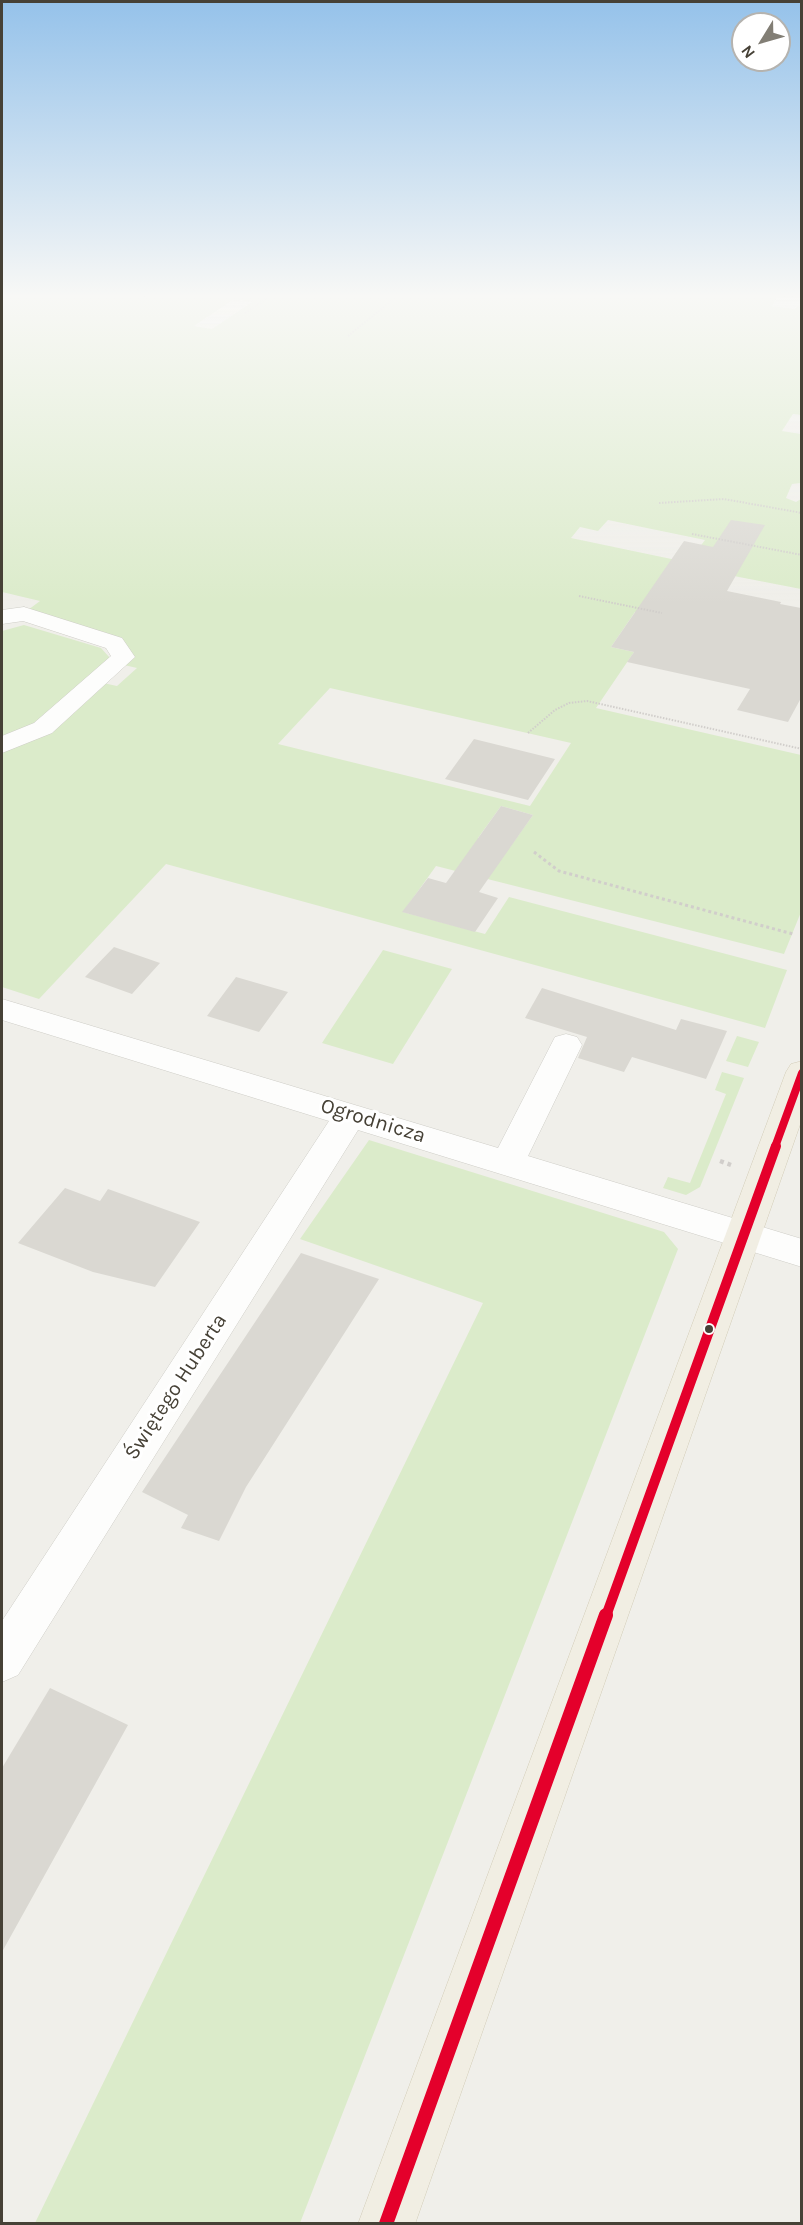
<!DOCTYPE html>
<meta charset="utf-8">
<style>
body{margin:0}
#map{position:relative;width:803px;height:2225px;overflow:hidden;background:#f0efea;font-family:Karla,sans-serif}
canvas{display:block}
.frame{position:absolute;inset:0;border:3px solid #464136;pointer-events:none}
.north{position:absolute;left:731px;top:12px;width:60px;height:60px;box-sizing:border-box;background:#fff;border:2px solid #b5b3af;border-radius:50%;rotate:233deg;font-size:16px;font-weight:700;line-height:24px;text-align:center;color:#464136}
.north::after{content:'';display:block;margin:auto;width:21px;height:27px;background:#827e75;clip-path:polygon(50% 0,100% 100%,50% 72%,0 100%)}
</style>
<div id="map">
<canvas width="803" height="2225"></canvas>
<div class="frame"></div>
<div class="north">N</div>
</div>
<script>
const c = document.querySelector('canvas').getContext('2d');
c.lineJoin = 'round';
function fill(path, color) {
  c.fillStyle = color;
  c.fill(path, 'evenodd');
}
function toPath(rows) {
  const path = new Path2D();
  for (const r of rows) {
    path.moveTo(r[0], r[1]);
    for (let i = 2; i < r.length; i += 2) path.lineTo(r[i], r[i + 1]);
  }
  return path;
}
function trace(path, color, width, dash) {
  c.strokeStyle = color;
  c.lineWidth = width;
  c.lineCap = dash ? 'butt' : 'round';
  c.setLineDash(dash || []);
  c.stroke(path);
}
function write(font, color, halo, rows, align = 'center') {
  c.font = font + ' Karla,sans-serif';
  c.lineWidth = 6;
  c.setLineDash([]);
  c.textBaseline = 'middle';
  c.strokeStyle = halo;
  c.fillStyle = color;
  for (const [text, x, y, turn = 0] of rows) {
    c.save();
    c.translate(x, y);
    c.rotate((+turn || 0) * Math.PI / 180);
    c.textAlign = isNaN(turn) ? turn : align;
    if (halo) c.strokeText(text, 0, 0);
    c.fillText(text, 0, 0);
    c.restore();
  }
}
fill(toPath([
 [2,294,125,294,146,297,152,294,779,294,772,306,795,309,797,306,801,307,801,415,793,414,782,431,801,434,801,483,792,484,786,498,796,502,801,499,801,589,677,565,770,623,801,629,801,638,664,609,659,618,635,612,611,647,634,652,596,708,801,755,801,912,784,954,436,866,403,912,485,934,509,897,787,970,765,1028,166,864,39,999,2,987,2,752,16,747,103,683,117,686,137,668,124,665,133,656,28,610,40,601,2,592],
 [234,299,252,302,212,329,194,326],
 [608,520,705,540,695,553,681,561,571,538,580,527,598,531],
 [330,688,571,743,530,806,278,744],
 [501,806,533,815,510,847,478,838],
 [24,625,101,648,110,658,32,725,2,738,2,631],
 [383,950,452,969,393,1064,322,1043],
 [737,1036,759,1042,748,1067,726,1061],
 [722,1072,744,1078,700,1187,686,1195,663,1188,668,1177,690,1183,726,1094,715,1090],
 [369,1140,664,1232,678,1249,300,2223,35,2223,483,1303,300,1239]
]), '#dbebca');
fill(toPath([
 [731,520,765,525,727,591,781,602,780,604,801,608,801,698,788,722,737,710,750,689,627,662,634,652,611,647,684,541,713,547],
 [474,739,555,759,528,800,445,779],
 [501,806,533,815,479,892,498,898,475,932,402,912,428,878,446,883],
 [114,947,160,963,132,994,85,977],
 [236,977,288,992,259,1032,207,1016],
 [542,988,676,1030,681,1019,727,1031,706,1079,632,1057,624,1072,578,1058,587,1037,525,1018],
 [65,1188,100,1201,108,1189,200,1222,155,1287,93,1272,18,1243],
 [301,1253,379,1279,246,1487,219,1541,181,1528,188,1515,142,1492],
 [50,1688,128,1725,2,1952,2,1768]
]), '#dad8d2');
const minor = toPath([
 [24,607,122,638,135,657,52,733,2,753,2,736,34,723,111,656,106,648,23,621,2,624,2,610,24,607],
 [2,999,498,1148,555,1037,566,1034,577,1037,582,1045,528,1156,802,1239,802,1267,358,1130,18,1675,2,1682,2,1621,329,1121,2,1020,2,999]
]);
const major = toPath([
 [802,1061,802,1119,415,2224,358,2224,786,1072,791,1064,802,1061]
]);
trace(minor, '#cecdc7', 1);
trace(major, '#d2ccb7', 1);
trace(toPath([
 [245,313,273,294],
 [348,336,400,294],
 [659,503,724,499,802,513],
 [692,534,802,555],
 [579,596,662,613],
 [528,733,555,710,569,703,587,701,802,749]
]), '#d1cecb', 2, [1.5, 1.5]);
trace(toPath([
 [534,852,559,871,793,934]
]), '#d1cecb', 3, [3, 3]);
trace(toPath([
 [720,1161,731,1165]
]), '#d1cecb', 4.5, [4, 4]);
fill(minor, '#fdfdfc');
fill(major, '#f1eee3');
trace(toPath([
 [775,1147,802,1073]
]), '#e4002b', 8);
trace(toPath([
 [606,1616,776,1146]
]), '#e4002b', 10);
trace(toPath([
 [386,2224,606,1615]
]), '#e4002b', 14);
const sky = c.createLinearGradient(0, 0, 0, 605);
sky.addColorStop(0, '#95c2ea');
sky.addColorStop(0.49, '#f8f8f6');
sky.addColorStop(1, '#f8f8f600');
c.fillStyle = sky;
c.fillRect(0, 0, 803, 605);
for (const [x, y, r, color] of [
 [709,1329,5,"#464136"]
]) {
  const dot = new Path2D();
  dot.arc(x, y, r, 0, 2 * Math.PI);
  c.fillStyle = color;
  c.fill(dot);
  trace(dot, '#fff', 2);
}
write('21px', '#464136', '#fff', [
 ["Ogrodnicza",373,1121,17],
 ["Świętego Huberta",176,1387,-57]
]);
</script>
